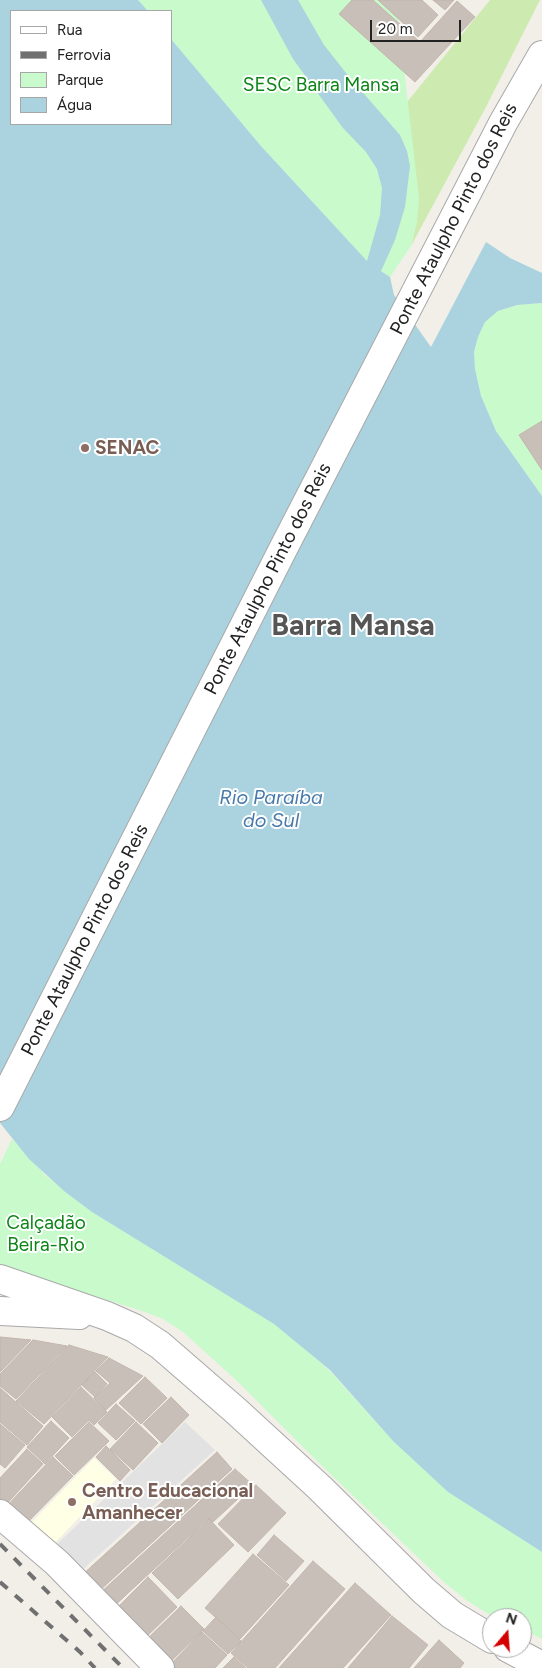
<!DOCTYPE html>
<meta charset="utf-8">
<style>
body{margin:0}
#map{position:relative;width:542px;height:1668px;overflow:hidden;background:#f2efe9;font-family:Figtree,sans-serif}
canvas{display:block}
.legend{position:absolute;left:10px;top:10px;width:162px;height:115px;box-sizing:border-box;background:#fff;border:1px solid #a7a7a7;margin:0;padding:6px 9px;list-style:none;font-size:15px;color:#222}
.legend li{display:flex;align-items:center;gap:10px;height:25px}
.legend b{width:25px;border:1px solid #a7a7a7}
.north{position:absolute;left:482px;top:1608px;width:50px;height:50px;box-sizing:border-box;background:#fff;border:1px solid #a7a7a7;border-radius:50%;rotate:18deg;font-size:14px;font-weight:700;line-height:20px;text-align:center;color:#222}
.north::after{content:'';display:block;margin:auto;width:18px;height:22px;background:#d40000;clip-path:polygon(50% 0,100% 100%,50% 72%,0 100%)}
.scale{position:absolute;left:370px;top:20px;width:91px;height:22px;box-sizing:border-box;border:2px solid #222;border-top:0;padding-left:6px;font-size:15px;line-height:18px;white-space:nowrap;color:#222;-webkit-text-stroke:4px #fff;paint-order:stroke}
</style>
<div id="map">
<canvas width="542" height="1668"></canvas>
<ul class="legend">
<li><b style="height:6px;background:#fff"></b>Rua</li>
<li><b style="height:6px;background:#707070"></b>Ferrovia</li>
<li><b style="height:14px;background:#c8facc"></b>Parque</li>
<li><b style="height:14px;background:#aad3df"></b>Água</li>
</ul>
<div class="north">N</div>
<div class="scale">20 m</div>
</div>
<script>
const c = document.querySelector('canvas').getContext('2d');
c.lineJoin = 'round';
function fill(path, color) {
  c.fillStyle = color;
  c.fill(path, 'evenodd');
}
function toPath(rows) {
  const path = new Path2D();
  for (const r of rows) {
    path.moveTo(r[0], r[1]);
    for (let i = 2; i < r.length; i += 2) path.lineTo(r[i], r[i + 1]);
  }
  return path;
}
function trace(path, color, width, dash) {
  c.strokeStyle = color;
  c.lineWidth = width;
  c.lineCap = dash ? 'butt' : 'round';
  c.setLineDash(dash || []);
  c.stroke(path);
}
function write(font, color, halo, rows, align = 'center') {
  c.font = font + ' Figtree,sans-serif';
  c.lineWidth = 4;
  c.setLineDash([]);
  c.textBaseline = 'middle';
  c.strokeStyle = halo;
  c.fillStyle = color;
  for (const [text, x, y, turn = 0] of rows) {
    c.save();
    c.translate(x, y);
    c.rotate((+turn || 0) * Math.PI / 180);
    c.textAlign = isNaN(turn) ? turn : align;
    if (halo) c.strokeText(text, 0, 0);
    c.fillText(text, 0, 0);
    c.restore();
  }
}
fill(toPath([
 [94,1458,116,1479,51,1547,28,1526]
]), '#ffffe5');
fill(toPath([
 [490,0,540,0,486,107,411,246,417,221,407,102]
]), '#cdebb0');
fill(toPath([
 [138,0,396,0,419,198,417,221,411,246,390,277,367,261,261,146,171,39,171,11,148,11],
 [542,303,542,496,496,431,481,396,475,369,474,352,478,337,485,322,498,311,517,305],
 [12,1139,46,1176,92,1212,244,1305,274,1324,300,1344,330,1371,393,1441,448,1492,542,1552,542,1639,522,1629,522,1618,498,1618,485,1612,466,1600,445,1583,324,1468,236,1380,183,1332,163,1319,142,1311,0,1266,0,1164]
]), '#c8facc');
fill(toPath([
 [185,1422,215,1450,80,1572,54,1547]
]), '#e2e2e2');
fill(toPath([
 [0,0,138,0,148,11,11,11,11,124,171,124,171,39,261,146,367,261,380,215,382,188,377,169,366,152,343,128,293,59,261,0,298,0,324,45,350,78,400,135,407,151,410,166,405,207,395,240,381,271,390,277,394,295,431,347,486,242,510,258,542,273,542,303,517,305,498,311,485,322,478,337,474,352,475,369,481,396,496,431,542,496,542,1552,448,1492,393,1441,330,1370,274,1324,92,1212,64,1191,29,1159,0,1123]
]), '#aad3df');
const building = toPath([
 [352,0,373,0,420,42,457,1,475,17,415,82,339,14,352,0],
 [378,0,422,0,438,15,418,37,378,0],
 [433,0,454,0,445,10,433,0],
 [542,421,542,470,519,435,542,421],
 [0,1337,31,1340,0,1372,0,1337],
 [33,1340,67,1346,16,1399,0,1386,0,1374,33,1340],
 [69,1345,108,1357,44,1424,16,1401,69,1345],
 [109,1358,143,1376,106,1410,94,1398,110,1383,96,1371,109,1358],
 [95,1372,107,1384,95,1397,82,1385,95,1372],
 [145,1377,167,1398,141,1424,119,1403,145,1377],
 [81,1387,107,1412,94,1425,89,1420,72,1437,52,1417,81,1387],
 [0,1388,43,1426,27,1445,0,1422,0,1388],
 [171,1397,189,1415,162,1443,143,1424,171,1397],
 [116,1404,135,1421,116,1440,98,1423,116,1404],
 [51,1421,69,1438,45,1464,27,1447,51,1421],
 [89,1422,109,1441,74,1475,55,1456,89,1422],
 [136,1422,158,1443,133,1470,110,1449,136,1422],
 [0,1424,25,1445,5,1468,0,1464,0,1424],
 [106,1446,130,1470,120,1481,96,1457,106,1446],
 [27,1449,43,1464,3,1508,0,1505,0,1478,27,1449],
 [217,1452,232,1469,97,1593,81,1576,217,1452],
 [53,1457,73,1476,23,1527,4,1509,53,1457],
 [235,1469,253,1485,213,1522,209,1518,112,1608,99,1594,235,1469],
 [256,1485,286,1513,248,1552,218,1524,256,1485],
 [209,1519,234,1545,178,1599,152,1573,209,1519],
 [274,1535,304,1561,286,1581,257,1555,274,1535],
 [253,1554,289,1585,240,1639,205,1608,253,1554],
 [313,1561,345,1589,275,1668,248,1668,231,1653,313,1561],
 [148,1577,177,1607,144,1639,115,1610,148,1577],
 [355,1583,391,1615,343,1668,279,1668,355,1583],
 [181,1606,204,1629,164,1668,141,1645,181,1606],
 [392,1616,428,1645,409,1668,348,1668,392,1616],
 [216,1617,241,1641,228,1654,203,1631,216,1617],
 [202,1632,227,1655,215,1668,167,1668,202,1632],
 [439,1640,464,1663,460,1668,414,1668,439,1640],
 [234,1657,246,1668,223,1668,234,1657]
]);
fill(building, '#c7bfb8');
trace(building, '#c4b6ab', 1);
const minor = toPath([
 [0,1514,57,1563,160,1668]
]);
const tertiary = toPath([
 [0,1107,282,551,503,123,542,55],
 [0,1279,107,1316,134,1328,160,1345,235,1410,320,1488,424,1591,452,1615,492,1639],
 [0,1311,79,1315],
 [508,1648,542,1666]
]);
trace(minor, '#a9a9a9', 30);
trace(tertiary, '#a9a9a9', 30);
trace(minor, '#fff', 28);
trace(tertiary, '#fff', 28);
trace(toPath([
 [0,1544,123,1668],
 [0,1582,80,1652,95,1668]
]), '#707070', 4, [10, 10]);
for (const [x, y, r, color] of [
 [85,448,5,"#8d6e63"],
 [72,1502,5,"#8d6e63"]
]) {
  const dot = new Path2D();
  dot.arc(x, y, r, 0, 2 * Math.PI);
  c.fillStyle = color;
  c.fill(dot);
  trace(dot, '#fff', 2);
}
write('19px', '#0c8416', '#fff', [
 ["SESC Barra Mansa",321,85],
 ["Calçadão",46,1223],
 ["Beira-Rio",46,1245]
]);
write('19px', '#222', '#fff', [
 ["Ponte Ataulpho Pinto dos Reis",454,219,-63],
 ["Ponte Ataulpho Pinto dos Reis",268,579,-63],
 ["Ponte Ataulpho Pinto dos Reis",85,940,-63]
]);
write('bold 19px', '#785e54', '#fff', [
 ["SENAC",95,448],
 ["Centro Educacional",82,1491],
 ["Amanhecer",82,1513]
], 'left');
write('italic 20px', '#4a7aab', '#fff', [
 ["Rio Paraíba",271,798],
 ["do Sul",271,821]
]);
write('bold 29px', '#555', '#fff', [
 ["Barra Mansa",353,627]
]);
</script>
